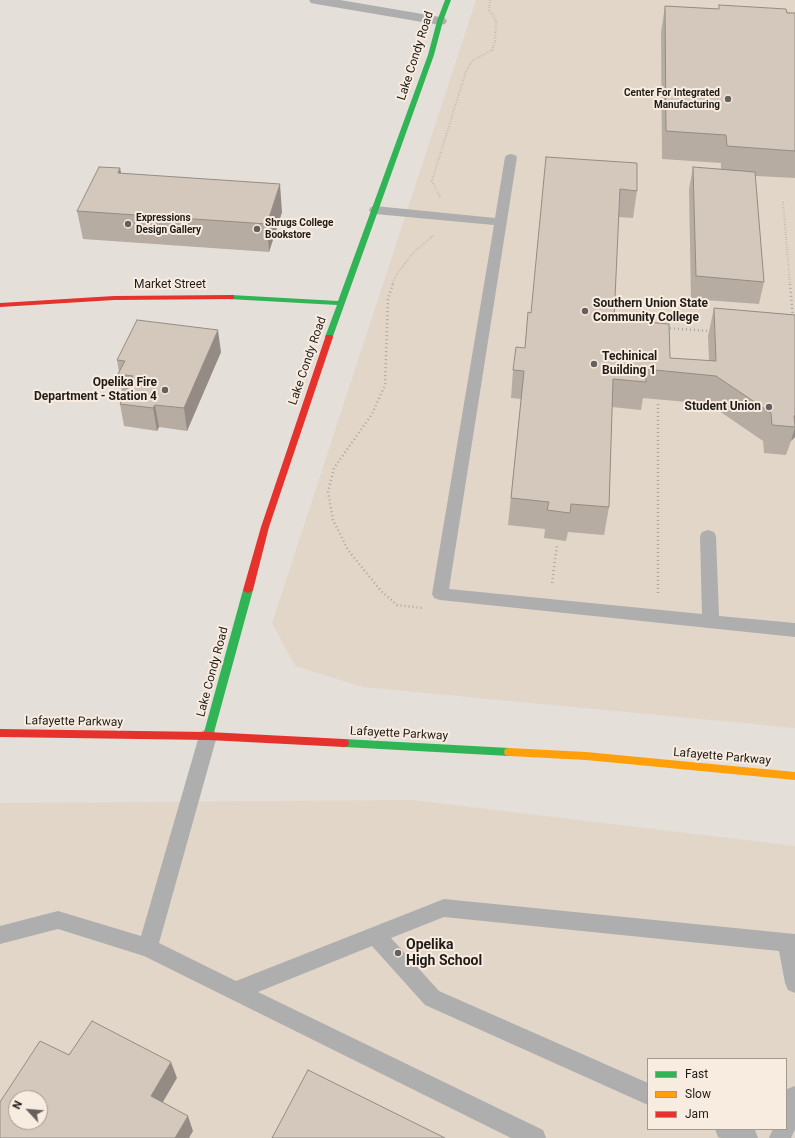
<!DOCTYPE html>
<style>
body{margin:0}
#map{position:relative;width:795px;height:1138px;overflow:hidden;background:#e5dfd9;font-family:Roboto,sans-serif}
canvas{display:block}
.legend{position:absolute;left:647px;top:1058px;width:140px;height:72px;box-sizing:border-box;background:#f8ece0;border:1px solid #a29990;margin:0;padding:5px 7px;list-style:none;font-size:12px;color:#201c18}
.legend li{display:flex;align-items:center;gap:8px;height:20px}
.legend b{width:20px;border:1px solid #a29990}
.north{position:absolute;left:8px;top:1090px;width:40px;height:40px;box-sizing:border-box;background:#f8ece0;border:1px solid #a29990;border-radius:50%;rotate:296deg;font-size:11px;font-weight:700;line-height:16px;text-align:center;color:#201c18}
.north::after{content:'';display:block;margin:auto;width:14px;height:18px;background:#65605c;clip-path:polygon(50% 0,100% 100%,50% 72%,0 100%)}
</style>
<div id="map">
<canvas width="795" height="1138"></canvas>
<ul class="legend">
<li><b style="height:5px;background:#30b455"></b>Fast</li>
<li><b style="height:5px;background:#ff9f0a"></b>Slow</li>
<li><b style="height:5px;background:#e5322d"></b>Jam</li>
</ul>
<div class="north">N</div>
</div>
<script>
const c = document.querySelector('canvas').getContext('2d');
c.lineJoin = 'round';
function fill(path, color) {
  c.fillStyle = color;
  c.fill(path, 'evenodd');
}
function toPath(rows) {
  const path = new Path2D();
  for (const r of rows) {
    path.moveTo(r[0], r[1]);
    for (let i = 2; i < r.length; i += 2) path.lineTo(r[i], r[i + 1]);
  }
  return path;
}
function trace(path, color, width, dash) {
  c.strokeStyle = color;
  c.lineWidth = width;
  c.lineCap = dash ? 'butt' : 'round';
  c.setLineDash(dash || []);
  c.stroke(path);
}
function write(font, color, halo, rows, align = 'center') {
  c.font = font + ' Roboto,sans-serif';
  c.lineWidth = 4;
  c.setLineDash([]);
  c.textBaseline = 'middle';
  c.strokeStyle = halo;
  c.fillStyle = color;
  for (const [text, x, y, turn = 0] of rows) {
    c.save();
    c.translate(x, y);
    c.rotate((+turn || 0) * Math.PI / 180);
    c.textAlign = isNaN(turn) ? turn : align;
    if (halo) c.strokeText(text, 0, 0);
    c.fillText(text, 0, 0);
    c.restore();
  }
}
fill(toPath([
 [476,0,795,0,795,728,363,687,295,666,272,623],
 [412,800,795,846,795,1138,0,1138,0,803],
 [648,1059,786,1059,786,1129,648,1129],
 [16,1098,40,1098,40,1122,16,1122]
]), '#e2d6c9');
trace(toPath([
 [440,197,432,181,466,71,472,61,492,50,495,42,496,20,489,10,490,0],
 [783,202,790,285],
 [392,285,396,275,415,251,434,235]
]), '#a9a8a6', 2, [0.5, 2]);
trace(toPath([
 [393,284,388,298,385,385,372,414,334,468,328,492,333,520,348,550,381,591,397,605,423,608],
 [790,284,793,318],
 [666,328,711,331],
 [658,404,658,595],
 [552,583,557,545]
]), '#a9a8a6', 2.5, [1, 3]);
fill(toPath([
 [511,154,515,155,517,157,449,589,702,614,700,536,702,532,708,530,714,532,716,536,719,616,795,623,795,637,440,600,434,598,432,594,494,225,375,214,371,213,369,210,371,207,375,206,495,218,505,157,507,155,511,154],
 [208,729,214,731,217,736,159,943,236,981,444,899,795,934,795,993,788,990,785,983,779,951,444,917,391,938,439,991,648,1083,648,1105,425,1005,372,946,258,992,543,1130,546,1138,511,1138,144,956,58,929,0,944,0,926,58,911,141,936,199,736,202,731,208,729],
 [795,1086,795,1129,791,1138,769,1138,773,1129,786,1129,786,1093,787,1089,795,1086],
 [715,1129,752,1129,755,1130,758,1138,721,1138,718,1137,715,1129]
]), '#adaead');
fill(toPath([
 [309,0,340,0,440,17,445,18,447,21,445,24,440,25,316,4,311,3,309,0]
]), '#adaead');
fill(toPath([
 [445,0,451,0,443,21,434,55,332,339,326,339,325,337,337,305,228,299,228,295,231,295,338,301,428,55,437,21,445,0],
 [248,587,251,588,253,590,213,736,212,739,208,740,204,739,203,736,243,590,245,588,248,587],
 [344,739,509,748,513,749,514,752,513,755,509,756,344,747,340,746,339,743,340,740,344,739]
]), '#30b455');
fill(toPath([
 [509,748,586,752,795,772,795,780,586,760,509,756,505,755,504,752,505,749,509,748]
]), '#ff9f0a');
fill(toPath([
 [231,295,234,295,234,299,114,300,0,307,0,303,114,296,231,295],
 [326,335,332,335,333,337,269,527,253,590,251,592,248,593,245,592,243,590,261,527,326,335],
 [0,729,208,732,344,739,348,740,349,743,348,746,344,747,208,740,0,737,0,729]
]), '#e5322d');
fill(toPath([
 [719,5,795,13,795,178,755,176,764,282,759,304,691,299,689,189,693,167,721,169,721,163,662,159,661,32,665,6,719,9],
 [637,163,637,191,633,218,618,217,614,319,670,358,709,361,708,336,714,308,795,315,795,437,791,441,786,455,764,453,763,441,709,404,643,398,641,410,612,407,609,507,604,535,568,532,566,541,544,538,545,529,508,525,521,399,511,398,513,370,525,348,528,312,531,313],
 [120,168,121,174,282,212,269,252,83,239,77,211],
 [221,352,187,431,159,427,157,431,124,426,120,404,123,396,118,374,119,372,117,360]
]), '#b6aca2');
fill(toPath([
 [120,168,125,196,118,173],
 [280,184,282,212,269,252,267,224],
 [218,330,221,352,187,431,184,408],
 [155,405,159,427,157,431,153,408],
 [795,415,795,437,791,441,795,427,794,416],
 [171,1062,177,1078,157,1112,151,1096],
 [188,1116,193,1131,189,1138,175,1138]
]), '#948c84');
const building = toPath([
 [719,5,786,9,787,13,795,13,795,151,727,146,726,135,666,131,665,6,719,9,719,5],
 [546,157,637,163,637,191,620,189,614,319,669,324,670,358,716,361,714,308,795,315,795,415,794,416,795,427,772,425,771,413,716,376,645,369,646,382,613,379,609,507,571,504,570,513,547,510,549,502,511,498,524,371,513,370,516,347,525,348,528,312,531,313,546,157],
 [99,167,120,168,118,173,280,184,267,224,77,211,99,167],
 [693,167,755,172,764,282,696,276,693,167],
 [137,320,218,330,184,408,155,405,153,408,120,404,133,376,118,374,125,361,117,360,137,320],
 [92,1021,171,1062,151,1096,188,1116,175,1138,0,1138,0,1102,40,1041,69,1055,92,1021],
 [16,1098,40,1098,40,1122,16,1122,16,1098],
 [308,1070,445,1138,272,1138,308,1070]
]);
fill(building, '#d4c8bc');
trace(building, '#948c84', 1);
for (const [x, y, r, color] of [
 [728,99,4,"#65605c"],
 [128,224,4,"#65605c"],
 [257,229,4,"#65605c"],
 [585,311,4,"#65605c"],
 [594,364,4,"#65605c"],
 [165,390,4,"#65605c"],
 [769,407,4,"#65605c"],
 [398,953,4,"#65605c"]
]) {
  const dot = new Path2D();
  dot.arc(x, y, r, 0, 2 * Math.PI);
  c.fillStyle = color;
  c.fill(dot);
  trace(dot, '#f8ece0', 1.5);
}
write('bold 10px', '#201c18', '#f8ece0', [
 ["Center For Integrated",720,93,"right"],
 ["Manufacturing",720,105,"right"],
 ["Expressions",136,218],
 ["Design Gallery",136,230],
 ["Shrugs College",265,223],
 ["Bookstore",265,235]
], 'left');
write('12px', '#201c18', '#f8ece0', [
 ["Lake Condy Road",416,56,-72],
 ["Market Street",170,285],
 ["Lake Condy Road",308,361,-71],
 ["Lake Condy Road",213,672,-75],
 ["Lafayette Parkway",74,722,1],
 ["Lafayette Parkway",399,734,3],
 ["Lafayette Parkway",722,757,5]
]);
write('bold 12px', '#201c18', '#f8ece0', [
 ["Southern Union State",593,304],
 ["Community College",593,318],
 ["Techinical",602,357],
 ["Building 1",602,371],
 ["Opelika Fire",157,383,"right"],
 ["Department - Station 4",157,397,"right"],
 ["Student Union",761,407,"right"]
], 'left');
write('bold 14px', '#201c18', '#f8ece0', [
 ["Opelika",406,945],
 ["High School",406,961]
], 'left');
</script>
